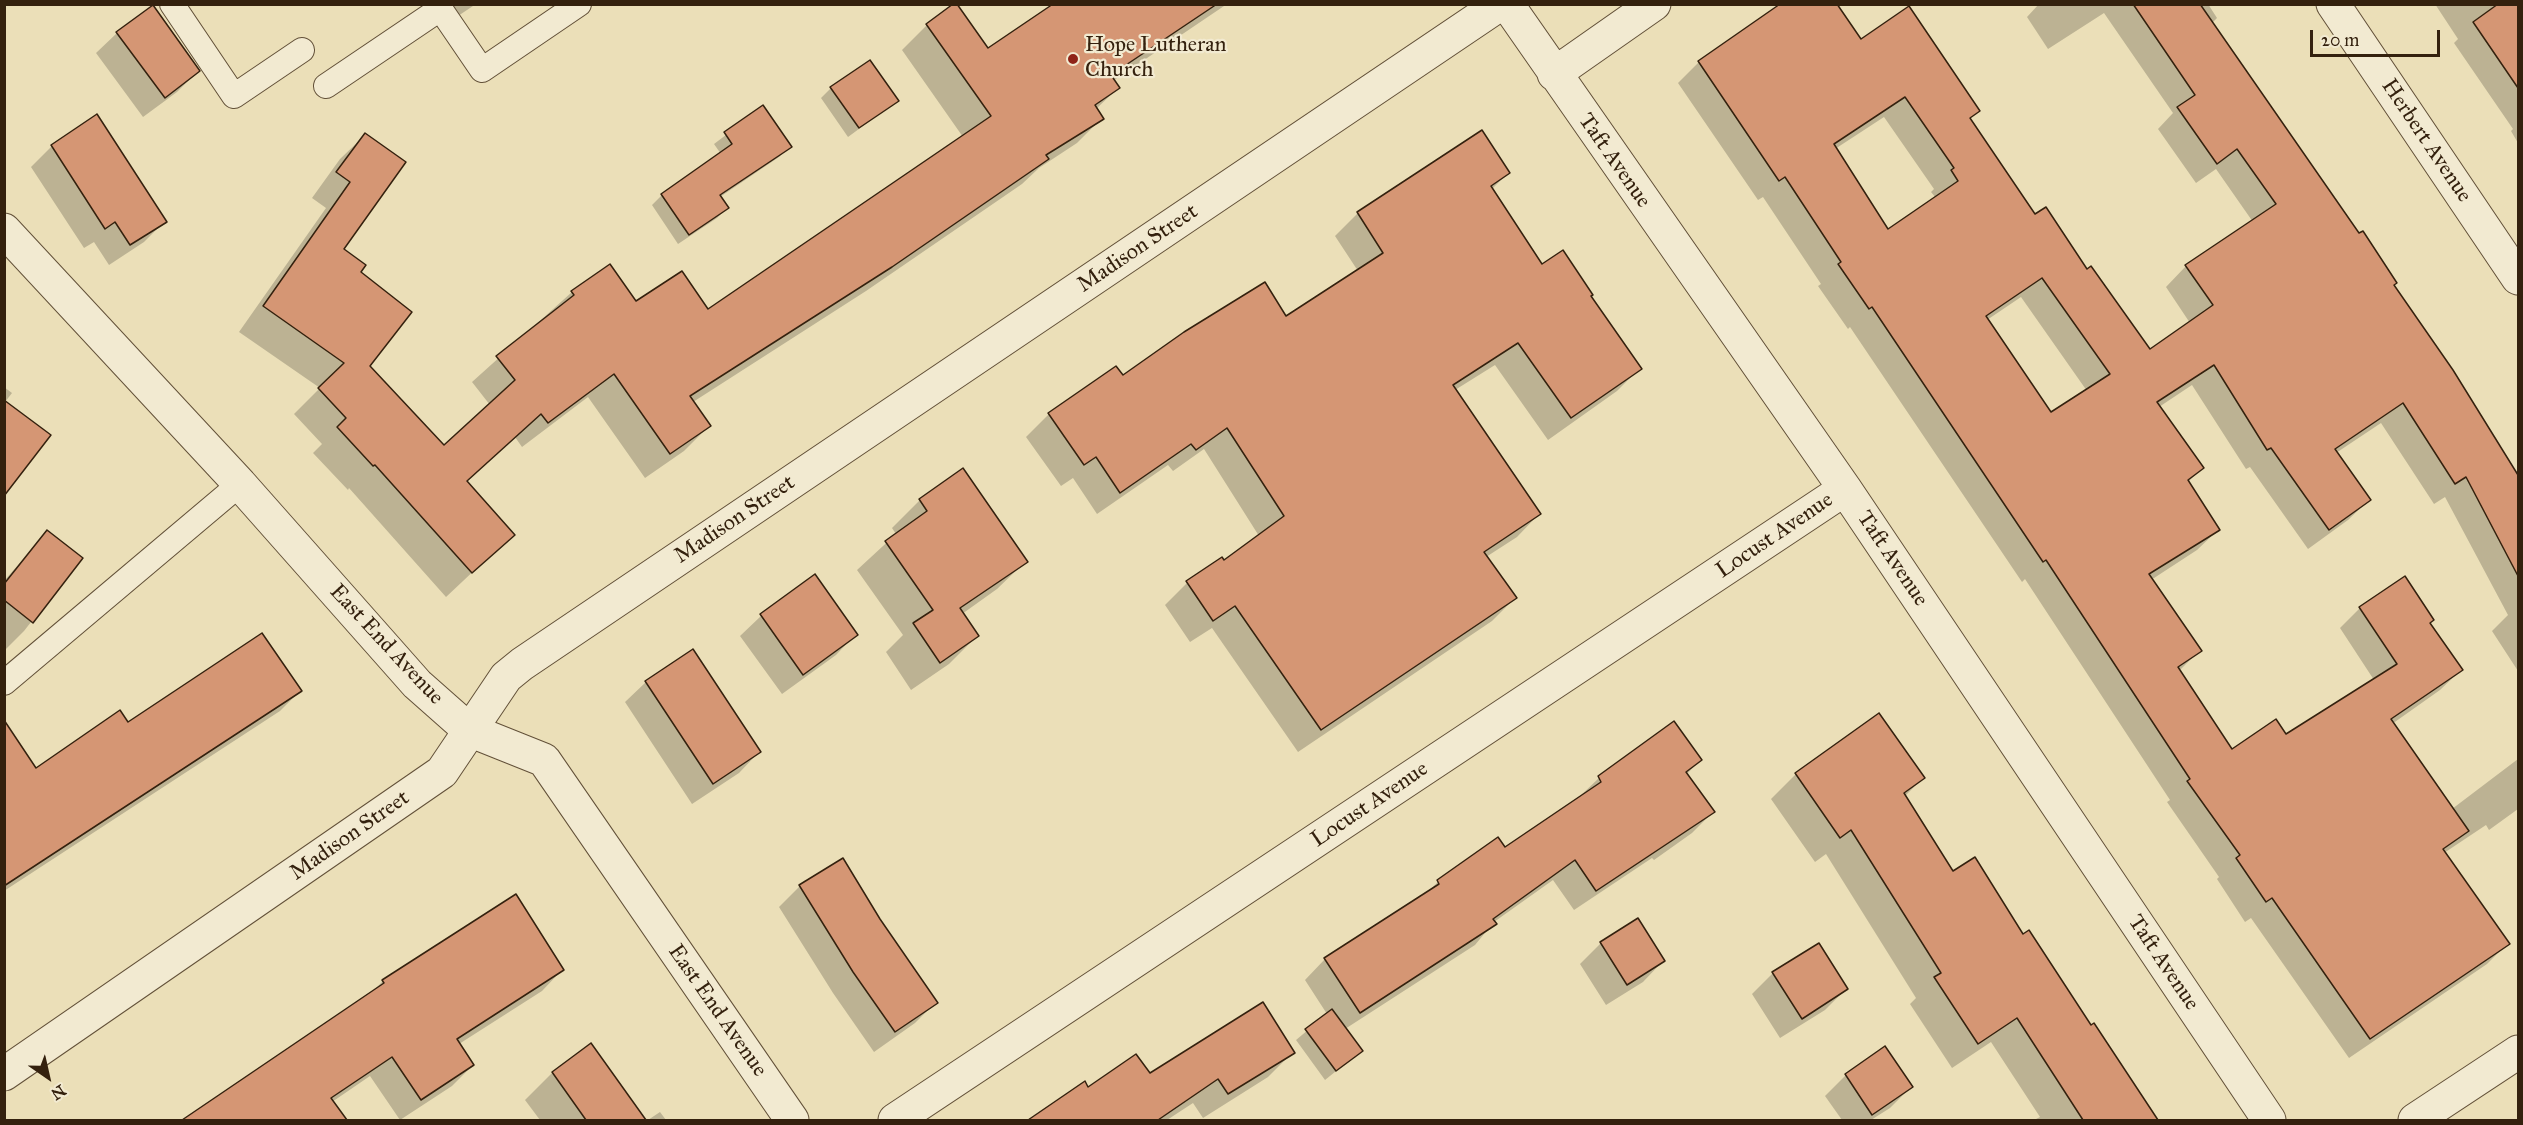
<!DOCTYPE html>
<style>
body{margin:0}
#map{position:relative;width:2523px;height:1125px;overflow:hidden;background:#ebdfb8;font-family:"IM FELL Great Primer",serif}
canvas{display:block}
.frame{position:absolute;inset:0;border:6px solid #34210e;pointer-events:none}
.north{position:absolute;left:18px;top:1047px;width:60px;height:60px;-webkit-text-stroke:4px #f2ead1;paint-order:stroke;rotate:146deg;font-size:16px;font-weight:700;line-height:24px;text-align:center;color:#34210e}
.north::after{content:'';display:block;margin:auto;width:21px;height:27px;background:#34210e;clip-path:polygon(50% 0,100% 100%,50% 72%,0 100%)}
.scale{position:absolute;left:2310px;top:30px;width:130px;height:27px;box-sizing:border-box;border:3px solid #34210e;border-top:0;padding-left:8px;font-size:18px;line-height:21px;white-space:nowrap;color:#34210e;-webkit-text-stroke:4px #f2ead1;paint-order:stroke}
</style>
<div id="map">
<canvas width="2523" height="1125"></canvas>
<div class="frame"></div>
<div class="north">N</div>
<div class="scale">20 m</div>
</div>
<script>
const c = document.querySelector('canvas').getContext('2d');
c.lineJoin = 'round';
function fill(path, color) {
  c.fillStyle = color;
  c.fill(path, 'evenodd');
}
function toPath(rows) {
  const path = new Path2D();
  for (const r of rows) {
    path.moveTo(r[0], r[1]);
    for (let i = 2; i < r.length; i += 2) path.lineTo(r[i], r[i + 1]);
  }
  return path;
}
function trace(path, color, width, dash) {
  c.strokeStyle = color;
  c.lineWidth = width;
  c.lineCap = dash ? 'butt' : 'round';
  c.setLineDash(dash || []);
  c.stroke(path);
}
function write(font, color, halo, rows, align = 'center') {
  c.font = font + ' "IM FELL Great Primer",serif';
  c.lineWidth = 4.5;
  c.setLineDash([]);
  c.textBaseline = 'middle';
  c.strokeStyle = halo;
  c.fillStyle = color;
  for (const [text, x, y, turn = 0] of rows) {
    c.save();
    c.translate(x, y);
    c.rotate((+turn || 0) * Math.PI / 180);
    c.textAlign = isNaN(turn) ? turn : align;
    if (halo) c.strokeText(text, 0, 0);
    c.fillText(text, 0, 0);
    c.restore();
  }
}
fill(toPath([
 [437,4,476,4,449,22],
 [1082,4,1227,4,1113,81,1118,88,1096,109,1102,118,1077,143,1039,168,1022,184,866,291,693,402,709,426,684,451,645,478,588,397,522,447,515,437,466,482,513,534,446,597,349,488,348,490,313,453,322,444,294,414,320,388,239,332,326,208,312,198,340,159,365,135,342,250,359,272,368,366,444,447,490,405,472,382,572,292,707,311,963,137,902,50,927,25,988,50],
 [1782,4,1860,41,1978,110,1969,119,2035,216,2087,271,2150,351,2190,323,2166,287,2186,266,2253,222,2216,169,2196,183,2158,129,2173,113,2104,13,2048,49,2027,17,2039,4,2208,4,2217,18,2212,23,2393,285,2518,474,2518,671,2492,631,2508,615,2445,497,2434,504,2381,423,2336,453,2369,500,2348,520,2308,549,2250,467,2246,469,2192,385,2159,407,2202,468,2188,482,2218,530,2197,550,2151,580,2200,650,2179,671,2231,752,2286,736,2374,680,2340,628,2360,608,2428,624,2461,670,2440,690,2392,724,2452,809,2518,759,2518,809,2489,830,2486,825,2444,853,2508,943,2487,964,2349,1058,2251,918,2245,922,2217,879,2219,877,2167,802,2170,800,2025,579,2022,582,1850,327,1848,329,1818,286,1821,284,1763,197,1758,200,1678,83,1699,62],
 [1884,117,1934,189,1931,192,1936,198,1888,231,1835,149],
 [2021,297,2087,391,2051,415,1987,320],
 [2435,4,2518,4,2518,143,2511,131,2513,129,2454,43,2458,39],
 [117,33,198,71,177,92,143,117,96,53],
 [831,88,897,101,848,137,821,98],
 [763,107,790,146,779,157,720,197,727,208,717,218,678,244,652,205,662,195,721,154,714,144],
 [97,116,165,221,144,242,109,265,94,242,84,248,31,167,52,146],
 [1508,173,1491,190,1541,266,1589,296,1640,368,1617,391,1548,440,1495,365,1455,390,1539,514,1517,537,1486,557,1515,598,1492,621,1298,752,1212,628,1190,642,1165,605,1187,583,1223,562,1259,536,1204,449,1173,471,1168,465,1097,514,1073,478,1061,486,1026,437,1049,414,1116,368,1122,377,1286,318,1358,271,1335,236,1358,213],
 [4,387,12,393,5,402,4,489],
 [920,500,1026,561,997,589,962,614,977,636,949,664,911,690,886,652,903,635,857,570,896,534,892,528],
 [47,532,81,558,24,631,4,651,4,581],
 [815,576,856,634,836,655,782,694,740,636,761,616],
 [646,682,759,752,739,773,692,804,625,702],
 [300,691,280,711,4,891,4,723,35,770,128,724],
 [1879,715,1923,778,1904,797,1952,873,2023,936,2091,1028,2094,1025,2156,1120,2034,1120,2040,1117,1991,1042,1952,1068,1910,1004,1916,998,1826,854,1815,862,1771,799,1796,774],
 [1674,723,1700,760,1686,775,1713,812,1692,833,1654,860,1652,858,1574,910,1553,880,1494,922,1475,945,1345,1029,1361,1051,1325,1080,1296,1040,1327,1014,1305,980,1325,959,1424,895,1438,882,1505,849,1578,798,1599,778],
 [800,886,879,920,936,1002,915,1023,874,1052,833,993,779,907],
 [515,897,562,970,542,991,459,1044,473,1065,452,1086,400,1120,370,1076,332,1102,345,1120,182,1120,367,997,383,981],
 [1601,943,1663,961,1643,982,1606,1005,1580,964],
 [1773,973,1846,989,1825,1010,1780,1038,1752,994],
 [591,1045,644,1120,540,1120,525,1100,552,1073],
 [1885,1048,1911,1087,1890,1108,1871,1120,1842,1120,1825,1096,1846,1075],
 [1293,1052,1268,1077,1203,1118,1193,1103,1167,1120,1030,1120,1084,1083,1088,1089,1149,1075],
 [660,1112,666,1120,648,1120]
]), '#0003');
const building = toPath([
 [953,4,957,4,988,48,1053,4,1217,4,1111,75,1120,88,1095,105,1104,119,1046,155,1049,159,892,267,690,396,711,426,670,454,614,374,548,423,541,414,467,481,515,535,472,573,375,465,373,466,337,427,346,418,318,388,344,363,263,306,350,182,336,172,365,133,406,162,344,249,366,265,361,272,412,312,370,366,444,445,515,380,496,356,574,295,571,291,610,264,636,301,682,271,708,309,991,116,926,24,953,4],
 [1780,4,1837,4,1861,39,1909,6,1980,111,1970,118,2035,214,2046,207,2087,269,2091,266,2150,349,2213,305,2185,265,2276,204,2237,149,2217,164,2177,107,2195,95,2133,4,2200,4,2359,233,2363,231,2397,283,2394,285,2453,370,2518,475,2518,576,2466,477,2455,484,2403,403,2335,449,2371,500,2329,530,2271,448,2267,450,2214,365,2157,402,2204,468,2188,480,2220,530,2149,574,2202,651,2178,667,2232,749,2276,719,2286,734,2397,664,2359,607,2405,576,2434,620,2430,623,2463,670,2391,719,2469,831,2443,849,2510,944,2370,1039,2272,898,2266,902,2236,858,2240,855,2187,781,2190,779,2046,560,2043,562,1872,307,1869,309,1838,264,1841,262,1785,177,1779,181,1698,61,1780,4],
 [1905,97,1954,168,1951,170,1958,181,1888,229,1834,144,1905,97],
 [2042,278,2110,374,2051,412,1986,316,2042,278],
 [2498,4,2518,4,2518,88,2473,22,2498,4],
 [153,5,200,71,165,98,116,32,153,5],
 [870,60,899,101,859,128,830,87,870,60],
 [763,105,792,147,720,195,729,208,689,235,661,194,732,144,724,132,763,105],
 [97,114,167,222,130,245,115,222,105,229,51,145,97,114],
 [1482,130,1510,173,1491,186,1542,264,1563,250,1593,295,1591,296,1642,369,1571,418,1518,343,1453,385,1541,514,1484,552,1517,598,1321,730,1235,606,1213,621,1186,581,1222,557,1224,560,1284,516,1227,428,1196,450,1191,444,1120,493,1096,457,1084,465,1048,413,1116,366,1123,375,1184,332,1265,282,1286,316,1383,253,1357,212,1482,130],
 [4,400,51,435,4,496,4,400],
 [963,468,1028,562,960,608,979,636,940,663,913,623,933,610,885,541,927,511,919,499,963,468],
 [47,530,83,558,33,623,4,600,4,584,47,530],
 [815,574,858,635,803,675,760,614,815,574],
 [262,633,302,691,4,886,4,720,36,768,120,710,128,722,262,633],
 [693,649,761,752,713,784,645,681,693,649],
 [1879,713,1925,778,1904,793,1953,871,1975,857,2023,934,2029,930,2091,1025,2094,1023,2158,1120,2083,1120,2017,1018,1978,1044,1934,977,1941,973,1851,830,1840,838,1795,773,1879,713],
 [1674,721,1702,760,1686,772,1715,812,1596,891,1575,860,1493,919,1497,924,1360,1013,1324,958,1439,884,1437,880,1498,837,1505,847,1601,782,1598,776,1674,721],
 [843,858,880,919,938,1003,895,1032,853,972,799,885,843,858],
 [516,894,564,970,457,1039,474,1065,421,1100,392,1057,331,1098,347,1120,182,1120,384,983,382,980,516,894],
 [1638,918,1665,961,1627,985,1600,942,1638,918],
 [1819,943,1848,989,1802,1019,1772,972,1819,943],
 [1263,1002,1295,1053,1228,1094,1218,1079,1158,1120,1028,1120,1085,1081,1088,1087,1136,1054,1150,1073,1263,1002],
 [1332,1009,1363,1051,1336,1071,1305,1029,1332,1009],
 [591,1043,646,1120,586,1120,552,1072,591,1043],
 [1885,1046,1913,1087,1872,1115,1845,1074,1885,1046]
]);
fill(building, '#d59674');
trace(building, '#34210e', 1.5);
const lane = toPath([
 [172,4,234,96,302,50],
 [437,4,482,70,579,4],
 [326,86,440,9],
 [4,683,240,484]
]);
const street = toPath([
 [1507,4,1845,489,2269,1120],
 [2333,4,2518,278],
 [1554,74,1654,4],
 [4,230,240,484,417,684,469,730,544,760,792,1120],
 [4,1074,442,772,506,677,522,664,1500,4],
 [895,1120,1845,489],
 [2415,1120,2518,1052]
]);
trace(lane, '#625038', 26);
trace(street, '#625038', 35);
trace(lane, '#f2ead1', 24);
trace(street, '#f2ead1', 33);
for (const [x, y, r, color] of [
 [1073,59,6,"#8f2418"]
]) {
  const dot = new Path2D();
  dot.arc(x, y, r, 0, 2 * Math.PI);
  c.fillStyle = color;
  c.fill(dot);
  trace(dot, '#f2ead1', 2);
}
write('22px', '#34210e', '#f2ead1', [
 ["Hope Lutheran",1085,46],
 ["Church",1085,71]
], 'left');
write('22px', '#34210e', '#f2ead1', [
 ["Herbert Avenue",2426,141,56],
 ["Taft Avenue",1614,161,55],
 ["Madison Street",1138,249,-34],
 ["Madison Street",735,520,-34],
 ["Locust Avenue",1775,536,-34],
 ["Taft Avenue",1892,559,56],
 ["East End Avenue",386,645,47],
 ["Locust Avenue",1370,805,-34],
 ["Madison Street",350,836,-35],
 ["Taft Avenue",2163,963,56],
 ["East End Avenue",717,1011,55]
]);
</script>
